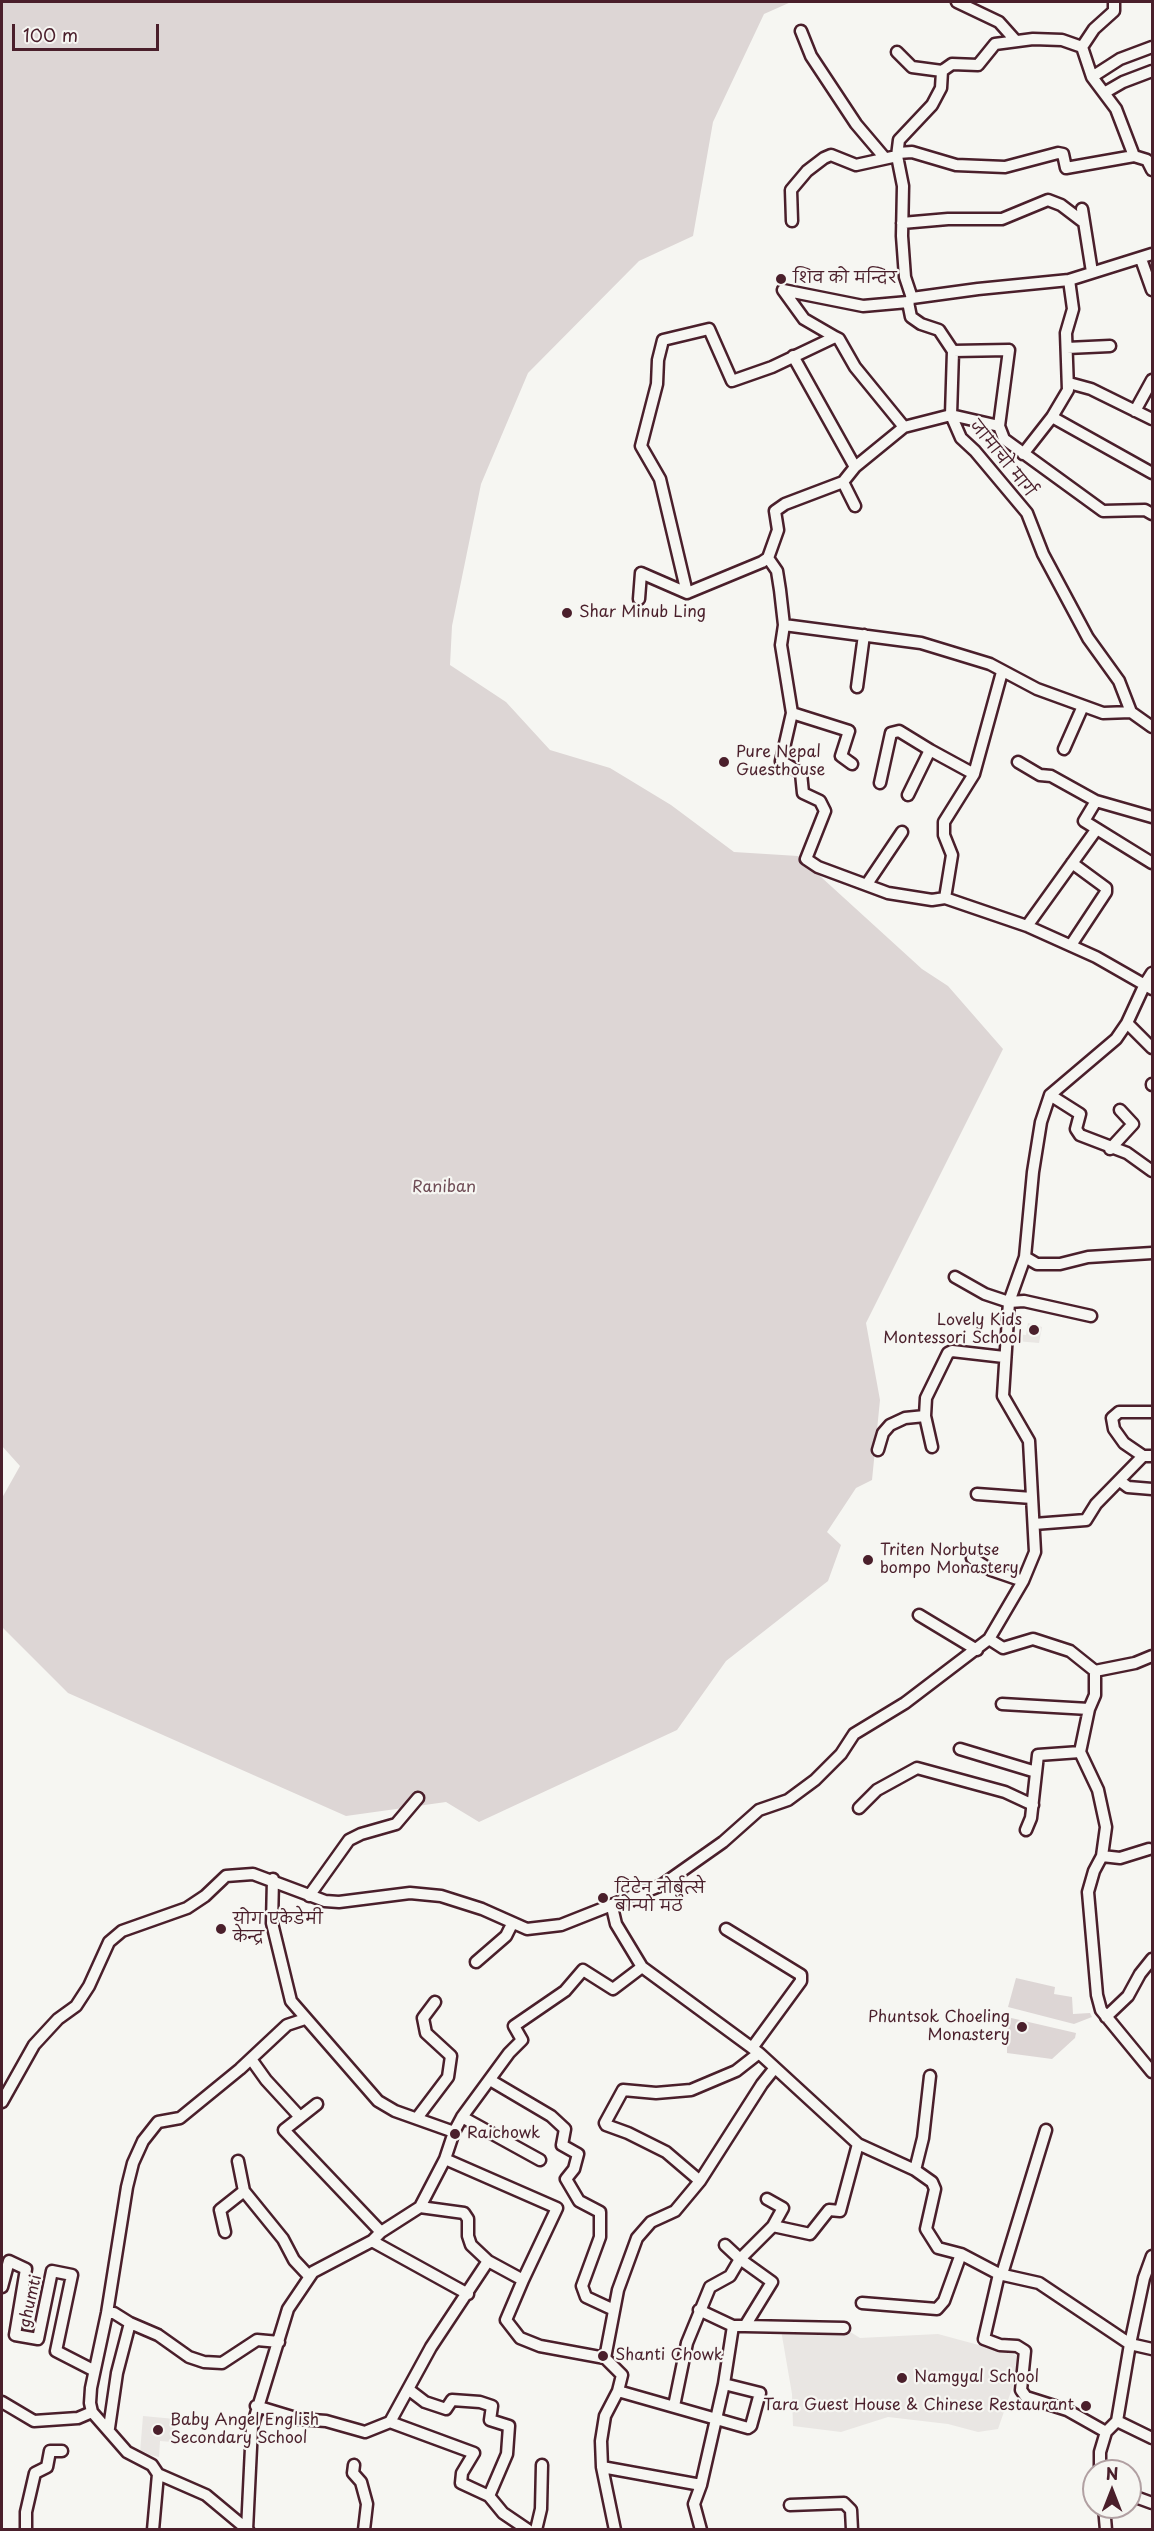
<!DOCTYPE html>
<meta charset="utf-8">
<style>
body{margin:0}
#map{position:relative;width:1154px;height:2531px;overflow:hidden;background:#f6f6f2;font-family:"Playpen Sans",sans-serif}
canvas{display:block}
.frame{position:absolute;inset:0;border:3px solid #4a1f2b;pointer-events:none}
.north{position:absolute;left:1082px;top:2459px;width:60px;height:60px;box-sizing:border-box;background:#f6f6f2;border:2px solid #b1a0a2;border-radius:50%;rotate:0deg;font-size:16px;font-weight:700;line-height:24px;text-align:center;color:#4a1f2b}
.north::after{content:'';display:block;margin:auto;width:21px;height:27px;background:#4a1f2b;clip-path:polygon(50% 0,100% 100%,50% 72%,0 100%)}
.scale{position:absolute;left:12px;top:24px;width:147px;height:27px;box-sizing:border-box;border:3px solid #4a1f2b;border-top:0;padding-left:8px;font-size:18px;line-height:21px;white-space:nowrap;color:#4a1f2b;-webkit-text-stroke:4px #f6f6f2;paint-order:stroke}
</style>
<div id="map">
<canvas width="1154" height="2531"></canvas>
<div class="frame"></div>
<div class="north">N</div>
<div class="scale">100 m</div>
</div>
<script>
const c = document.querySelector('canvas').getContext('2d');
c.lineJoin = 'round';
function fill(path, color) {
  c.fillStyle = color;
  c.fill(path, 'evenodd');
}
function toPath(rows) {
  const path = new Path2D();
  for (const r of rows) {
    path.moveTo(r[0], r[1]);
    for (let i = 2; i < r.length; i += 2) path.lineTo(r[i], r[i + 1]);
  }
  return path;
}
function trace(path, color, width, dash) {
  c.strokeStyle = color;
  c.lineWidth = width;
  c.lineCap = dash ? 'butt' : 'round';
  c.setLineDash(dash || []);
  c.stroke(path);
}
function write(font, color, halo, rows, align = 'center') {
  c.font = font + ' "Playpen Sans","Playpen Sans Deva",sans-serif';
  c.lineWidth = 4.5;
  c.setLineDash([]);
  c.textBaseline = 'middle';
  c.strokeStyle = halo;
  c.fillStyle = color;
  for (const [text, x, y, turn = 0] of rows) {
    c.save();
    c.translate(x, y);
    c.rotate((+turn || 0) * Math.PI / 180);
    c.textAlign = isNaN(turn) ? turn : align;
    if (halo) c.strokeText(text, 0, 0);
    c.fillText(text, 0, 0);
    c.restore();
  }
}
fill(toPath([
 [1028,1323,1042,1327,1039,1343,1016,1341,1016,1334,1026,1335],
 [844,2328,860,2338,938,2334,1023,2357,998,2429,978,2432,948,2424,888,2417,841,2432,793,2426,792,2394,781,2330],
 [143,2416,175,2419,172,2442,160,2441,159,2457,140,2453]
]), '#e9e6e3');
fill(toPath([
 [2,2,791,2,764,14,713,122,693,236,639,261,528,373,481,484,452,626,450,665,506,702,550,750,610,768,671,805,734,852,798,856,922,969,948,986,1003,1049,866,1323,880,1400,872,1480,856,1488,827,1532,841,1545,828,1581,726,1661,677,1730,479,1822,446,1802,346,1816,68,1693,2,1627,2,1498,20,1466,2,1446],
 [1016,1978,1055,1987,1054,1994,1072,1997,1073,2014,1090,2013,1092,2017,1074,2024,1008,2007],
 [1007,2017,1076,2033,1075,2038,1052,2059,1007,2053]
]), '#ddd6d5');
const minor = toPath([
 [957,2,999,22,1016,41],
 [801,31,811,56,856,124,884,157],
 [1082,47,1094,29,1114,11,1114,2],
 [897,52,912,67,942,71],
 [1092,77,1120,59,1152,47],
 [1104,93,1123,82,1152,71],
 [898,153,912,152,956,165,1005,167,1058,153,1063,154,1066,168,1134,156],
 [897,156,899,140,932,105,941,88,942,71,952,64,978,65,995,44,1033,39,1062,40,1082,47,1092,77,1116,109,1134,156,1147,160,1152,170],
 [1082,209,1092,272],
 [792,221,791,190,807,171,824,158,831,155,856,165,897,156,903,186,902,236,905,277,912,298],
 [902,223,948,219,1002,219,1048,200,1061,205,1082,221],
 [1152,254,1069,280,978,289,912,298,908,302,911,317,921,324,939,330,953,351,951,415,961,438,975,451,1027,513,1043,554,1088,638,1119,681,1131,712,1152,727],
 [1141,259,1152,290],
 [783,290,863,306,908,302],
 [783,290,804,319,835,337],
 [1067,348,1110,346],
 [793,356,855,467],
 [1069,383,1091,389,1152,419],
 [1135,411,1152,380],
 [1052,417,1152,473],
 [999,426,1004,439,1103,511,1145,510,1152,514],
 [1023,454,1052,417,1068,390,1066,333,1073,309,1069,280],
 [843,482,855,506],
 [768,558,777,571,780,590,784,625,781,645,792,713,781,761,801,773,803,793,820,801,825,811,806,859,818,867,888,893,932,900,945,898,1027,926,1096,957,1152,989],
 [687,593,660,479,641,446,657,384,658,360,663,340,709,329,732,381,772,367,835,337,839,339,855,367,904,427],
 [639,599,641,573,687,593,762,562,768,558,778,530,775,511,785,504,843,482,855,467,904,427,951,415,999,426,1009,350,953,351],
 [784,625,921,643,990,664,1037,689,1103,713,1131,712],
 [857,687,864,635],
 [792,713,849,731,841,756,852,764],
 [1064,749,1083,706],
 [1018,762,1040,775,1051,776,1096,801,1152,817],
 [880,783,891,733,899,731,930,750],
 [908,795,930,750,974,774],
 [1096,801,1084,821,1152,863],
 [867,884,902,832],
 [945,898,952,855,944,835,944,822,974,774,1002,672],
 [1027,926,1096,830],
 [1071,945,1106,892,1106,888,1072,863],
 [1127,1023,1152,1048],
 [1152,1085,1152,1084],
 [1050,1095,1080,1114,1076,1129,1080,1135,1127,1153,1152,1171],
 [1110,1149,1133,1124,1120,1110],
 [1025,1257,1037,1264,1060,1264,1088,1257,1152,1253],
 [955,1277,985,1294,1009,1302,1024,1301,1091,1316],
 [1152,1412,1119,1412,1112,1418,1114,1429,1124,1443,1143,1456,1152,1456],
 [932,1447,925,1416,926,1398,948,1353,952,1351,1004,1357],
 [878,1450,883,1433,890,1425,905,1418,925,1416],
 [1120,1481,1128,1487,1152,1489],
 [977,1494,1032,1498],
 [1034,1524,1086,1520,1096,1504,1143,1456],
 [972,1558,991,1570,1023,1581],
 [919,1615,977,1650],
 [989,1639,1003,1648,1033,1639,1070,1651,1095,1671,1095,1695,1089,1709,1080,1752,1098,1790,1106,1827,1102,1856,1094,1871,1088,1892,1097,1995,1101,2010,1152,2072],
 [1095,1671,1135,1663,1152,1656],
 [1002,1704,1089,1709],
 [960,1749,1036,1772],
 [859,1808,877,1790,917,1768,1005,1792,1033,1805],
 [1026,1830,1031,1818,1038,1755,1080,1752],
 [1102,1856,1120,1858,1149,1849],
 [273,1879,272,1923,291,2001,378,2101,395,2111,454,2132,445,2159,420,2207,464,2213,468,2219,468,2236,471,2245,488,2261,523,2280,506,2320,520,2338,540,2346,605,2358],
 [309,1896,349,1840,361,1834,396,1824,418,1798],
 [612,1907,616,1924,642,1967,759,2053,858,2144,915,2170,932,2182,935,2189,926,2229,938,2248,961,2254,999,2274,1039,2283,1130,2344,1152,2349],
 [726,1929,801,1975,801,1981,752,2048],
 [476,1962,506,1936,512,1924],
 [1106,2017,1128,1996,1140,1974,1152,1959],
 [251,2059,266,2080,300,2117],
 [490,2080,551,2116,565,2129,562,2145,578,2154,574,2169,566,2179,579,2201,600,2212,600,2237,582,2286,586,2297,614,2310],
 [2,2102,34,2045,58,2019,76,2006,89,1986,109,1942,122,1931,187,1908,205,1896,226,1876,253,1874,325,1901,339,1902,410,1893,441,1896,482,1909,527,1929,561,1925,662,1885,723,1842,759,1810,788,1800,815,1780,841,1754,854,1734,905,1703,989,1639,1023,1581,1035,1552,1029,1441,1003,1396,1009,1302,1025,1257,1033,1172,1041,1122,1050,1095,1116,1039,1127,1023,1145,984,1152,973],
 [462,2117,540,2160],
 [417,2118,448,2077,451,2056,426,2033,423,2018,435,2002],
 [454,2132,462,2117,509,2053,522,2040,514,2026,565,1991,583,1970,613,1989,642,1967],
 [445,2159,557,2208,523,2280],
 [238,2161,244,2191,283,2239,294,2260,309,2276],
 [915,2170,923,2138,930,2076],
 [700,2181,666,2152,628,2133,606,2125,605,2123,623,2090,656,2093,691,2090,736,2071,759,2053],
 [767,2199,783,2208,773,2226],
 [225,2232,220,2210,244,2191],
 [381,2232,420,2207],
 [372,2241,468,2294],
 [999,2274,984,2339,1000,2345,1017,2346,1025,2351,1021,2390,1026,2397,1067,2410,1106,2432],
 [1002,2274,1046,2130],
 [2,2287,9,2261,26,2269,15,2335,38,2339,52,2271,72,2275,56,2351,93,2370],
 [862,2303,937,2309,944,2301,961,2254],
 [107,2313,114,2313,130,2323,158,2335,189,2357,204,2362,222,2363,257,2340,279,2342],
 [733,2326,745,2326,772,2282,740,2259,773,2226,810,2234,829,2210,840,2211,858,2144],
 [745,2326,844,2328],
 [408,2389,425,2402,446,2409,452,2400,480,2402,492,2406,490,2420,509,2426,507,2454,489,2496],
 [618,2391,748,2428,751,2426,760,2393,724,2384,733,2326,699,2310],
 [2,2402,34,2421,78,2418,92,2412],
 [256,2406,299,2419,326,2421,365,2432,390,2422,431,2347,488,2261],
 [674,2406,687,2343,710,2287,730,2276,740,2259,725,2245],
 [1117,2421,1152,2438],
 [390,2422,474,2453,462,2473,461,2483,489,2496,503,2513,528,2530],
 [109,2428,117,2373,130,2323],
 [354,2465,353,2473,361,2482,367,2504,364,2530],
 [602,2467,701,2485,694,2504,701,2530],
 [1100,2471,1100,2452,1106,2432,1117,2421,1130,2344,1144,2278,1152,2256],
 [701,2485,724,2384],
 [1130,2495,1152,2503],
 [790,2505,844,2503,851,2510,852,2530],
 [1104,2507,1106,2530],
 [26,2530,26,2512,35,2473,47,2467,50,2451,62,2451],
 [153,2530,158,2474],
 [247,2530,252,2427,288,2309,313,2272,372,2241,381,2232,284,2130,317,2104],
 [248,2530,206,2495,158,2474,152,2465,127,2452,92,2412,90,2403,91,2388,107,2313,127,2187,133,2163,143,2141,158,2122,180,2118,240,2069,287,2025,305,2019],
 [536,2530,541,2509,542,2465],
 [615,2530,602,2467,601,2441,605,2416,618,2391,622,2375,605,2358,618,2290,637,2238,651,2222,675,2211,700,2181,762,2084,774,2069]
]);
trace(minor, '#4a1f2b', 15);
trace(minor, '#f6f6f2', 10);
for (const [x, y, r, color] of [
 [781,279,6,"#4a1f2b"],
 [567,613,6,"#4a1f2b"],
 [724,762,6,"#4a1f2b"],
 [1034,1330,6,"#4a1f2b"],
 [868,1560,6,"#4a1f2b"],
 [603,1898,6,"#4a1f2b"],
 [221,1929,6,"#4a1f2b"],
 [1022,2027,6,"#4a1f2b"],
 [455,2134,6,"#4a1f2b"],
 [603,2356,6,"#4a1f2b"],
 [902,2378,6,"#4a1f2b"],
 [1086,2406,6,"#4a1f2b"],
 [158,2430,6,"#4a1f2b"]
]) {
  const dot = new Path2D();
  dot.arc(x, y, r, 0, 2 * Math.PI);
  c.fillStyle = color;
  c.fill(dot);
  trace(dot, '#f6f6f2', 2);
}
write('16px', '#4a1f2b', '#f6f6f2', [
 ["शिव को मन्दिर",793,279],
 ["Shar Minub Ling",579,613],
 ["Pure Nepal",736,753],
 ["Guesthouse",736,771],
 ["Lovely Kids",1022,1321,"right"],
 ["Montessori School",1022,1339,"right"],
 ["Triten Norbutse",880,1551],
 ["bompo Monastery",880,1569],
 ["ट्रिटेन नोर्बुत्से",615,1889],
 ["बोन्पो मठ",615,1907],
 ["योग एकेडेमी",233,1920],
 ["केन्द्र",233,1938],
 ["Phuntsok Choeling",1010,2018,"right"],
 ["Monastery",1010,2036,"right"],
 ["Raichowk",467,2134],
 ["Shanti Chowk",615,2356],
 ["Namgyal School",914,2378],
 ["Tara Guest House & Chinese Restaurant",1074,2406,"right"],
 ["Baby Angel English",170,2421],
 ["Secondary School",170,2439]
], 'left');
write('16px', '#4a1f2b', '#f6f6f2', [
 ["जामाचो मार्ग",1002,459,51],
 ["ghumti",31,2301,-77]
]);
write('16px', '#6f4d56', '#f6f6f2', [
 ["Raniban",444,1188]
]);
</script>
